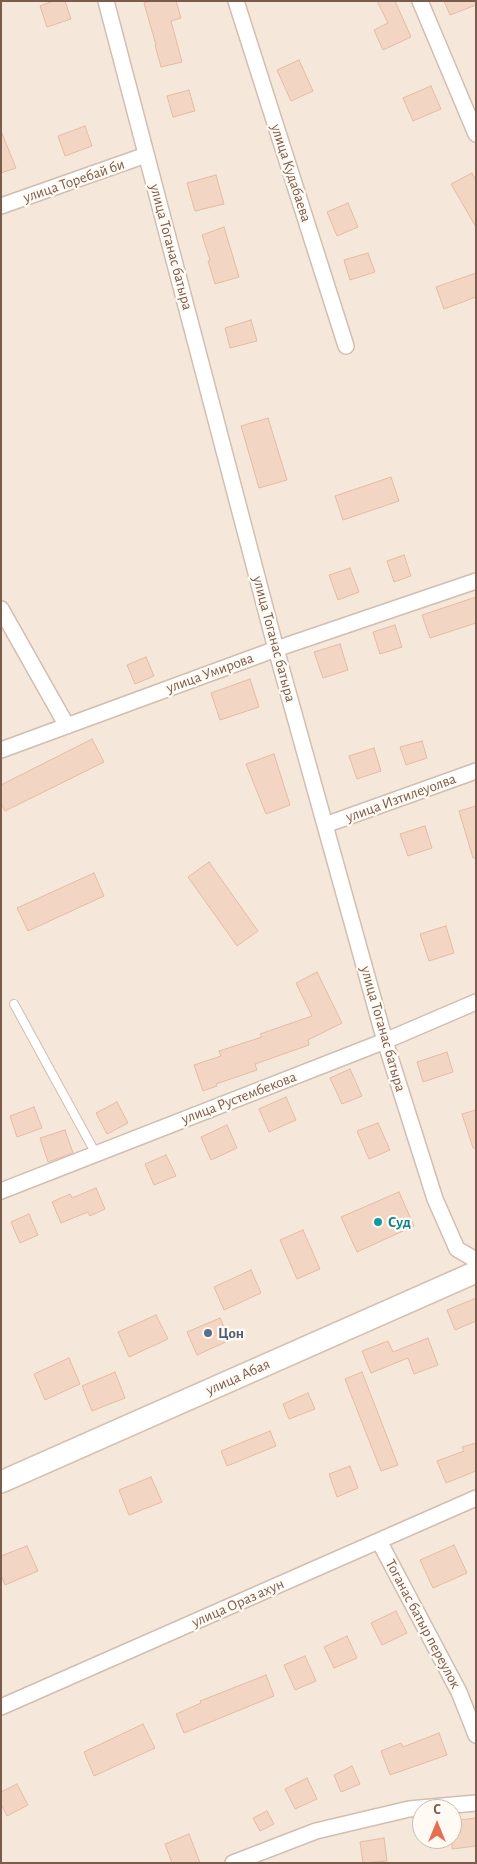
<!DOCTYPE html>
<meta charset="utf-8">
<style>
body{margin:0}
#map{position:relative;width:477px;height:1864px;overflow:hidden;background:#fdf6ec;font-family:"Alegreya Sans",sans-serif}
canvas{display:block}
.frame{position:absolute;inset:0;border:2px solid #7a5c4d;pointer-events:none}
.north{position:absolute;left:412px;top:1799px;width:50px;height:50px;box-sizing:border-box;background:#fffaf3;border:1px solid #cabbb1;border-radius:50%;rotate:0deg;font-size:14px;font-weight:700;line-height:20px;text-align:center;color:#7a5c4d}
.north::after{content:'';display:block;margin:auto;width:18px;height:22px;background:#e76f51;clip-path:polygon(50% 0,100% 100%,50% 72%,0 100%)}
</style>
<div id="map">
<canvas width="477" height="1864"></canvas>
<div class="frame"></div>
<div class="north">С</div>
</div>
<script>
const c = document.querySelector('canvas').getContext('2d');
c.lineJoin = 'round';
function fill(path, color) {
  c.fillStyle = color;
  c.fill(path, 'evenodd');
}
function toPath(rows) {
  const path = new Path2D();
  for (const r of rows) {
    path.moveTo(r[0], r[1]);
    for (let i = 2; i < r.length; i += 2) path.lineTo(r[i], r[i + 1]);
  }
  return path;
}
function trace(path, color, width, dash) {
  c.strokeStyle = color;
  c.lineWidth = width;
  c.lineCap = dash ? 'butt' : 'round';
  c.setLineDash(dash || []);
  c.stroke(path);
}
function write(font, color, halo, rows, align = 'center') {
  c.font = font + ' "Alegreya Sans",sans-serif';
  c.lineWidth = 4.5;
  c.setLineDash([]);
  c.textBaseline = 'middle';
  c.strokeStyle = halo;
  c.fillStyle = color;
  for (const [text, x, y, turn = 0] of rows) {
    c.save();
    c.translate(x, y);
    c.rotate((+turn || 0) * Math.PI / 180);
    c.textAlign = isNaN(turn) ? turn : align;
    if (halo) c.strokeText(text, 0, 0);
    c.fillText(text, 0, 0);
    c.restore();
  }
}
fill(toPath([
 [1,1,476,1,476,1863,1,1863],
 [422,1809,452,1809,452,1839,422,1839]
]), '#f5e8da');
const building = toPath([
 [53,1,65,1,71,19,47,27,40,6,53,1],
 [150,1,176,1,181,18,171,21,182,62,161,67,155,45,156,45,144,3,150,1],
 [377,1,395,1,411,37,383,50,374,30,388,23,377,1],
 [444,1,476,1,476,5,450,15,444,1],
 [299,60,313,91,291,101,277,70,299,60],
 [431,86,441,109,413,121,403,98,431,86],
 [189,90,195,111,173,117,167,96,189,90],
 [85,126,92,146,65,156,58,136,85,126],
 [1,131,16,168,1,173,1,131],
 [472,173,476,181,476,227,451,184,472,173],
 [216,175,224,204,195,211,187,183,216,175],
 [348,203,358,227,337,236,327,212,348,203],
 [224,227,239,277,215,284,208,261,210,260,202,235,224,227],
 [368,253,375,272,350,280,344,260,368,253],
 [476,273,476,297,444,309,436,287,476,273],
 [251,320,257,341,230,348,225,328,251,320],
 [268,418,287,480,259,488,241,426,268,418],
 [391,477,399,501,343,520,335,496,391,477],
 [404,555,411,576,394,582,387,561,404,555],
 [350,568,359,592,338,600,329,575,350,568],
 [476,597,476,623,430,638,422,615,476,597],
 [395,625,402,647,380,654,373,632,395,625],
 [340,644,348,670,323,678,314,652,340,644],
 [146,657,154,676,135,684,127,665,146,657],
 [250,679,259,707,220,720,211,693,250,679],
 [92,739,104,762,5,811,1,803,1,785,92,739],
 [422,741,427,758,406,765,400,747,422,741],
 [374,748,381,771,357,779,349,756,374,748],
 [274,754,290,805,266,814,246,764,274,754],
 [476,806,476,858,473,858,459,811,476,806],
 [425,826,432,848,408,856,400,834,425,826],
 [209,862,258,931,237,946,188,877,209,862],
 [94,873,104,896,28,931,17,908,94,873],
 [446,926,454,953,429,961,420,934,446,926],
 [317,972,342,1023,308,1040,309,1045,255,1064,257,1070,216,1084,217,1086,203,1091,194,1065,221,1056,219,1051,262,1037,260,1034,312,1016,296,983,317,972],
 [447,1052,453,1072,423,1082,417,1062,447,1052],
 [350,1069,362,1096,342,1104,330,1078,350,1069],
 [286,1097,296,1120,269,1132,259,1109,286,1097],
 [117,1102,128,1123,107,1134,96,1113,117,1102],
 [34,1107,42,1128,17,1137,10,1116,34,1107],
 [476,1110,476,1148,473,1148,462,1114,476,1110],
 [378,1123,390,1150,369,1159,357,1131,378,1123],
 [227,1125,237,1148,211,1160,201,1137,227,1125],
 [65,1130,73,1153,48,1162,40,1138,65,1130],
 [166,1155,176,1176,154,1185,145,1164,166,1155],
 [96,1188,105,1209,90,1216,88,1212,61,1223,52,1202,70,1194,72,1198,96,1188],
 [399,1192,414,1226,357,1252,341,1217,399,1192],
 [29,1214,38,1235,20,1243,11,1222,29,1214],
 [303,1230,320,1269,297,1279,280,1240,303,1230],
 [251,1270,261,1293,224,1310,214,1287,251,1270],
 [476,1298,476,1321,455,1330,447,1310,476,1298],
 [156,1315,168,1339,129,1357,118,1332,156,1315],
 [220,1318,230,1340,197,1355,187,1332,220,1318],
 [428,1338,438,1365,414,1374,408,1358,371,1373,362,1351,388,1341,393,1352,428,1338],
 [69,1358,80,1384,45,1400,34,1374,69,1358],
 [115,1372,125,1398,92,1411,82,1386,115,1372],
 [362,1372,398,1465,381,1471,345,1379,362,1372],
 [308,1393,315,1409,289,1419,283,1404,308,1393],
 [270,1431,276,1446,227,1466,221,1451,270,1431],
 [476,1443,476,1471,446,1483,437,1461,464,1451,462,1447,476,1443],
 [350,1466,358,1488,337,1497,329,1474,350,1466],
 [151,1477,162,1502,129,1515,119,1490,151,1477],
 [454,1545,467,1573,433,1588,420,1560,454,1545],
 [27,1546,38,1571,5,1585,1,1575,1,1556,27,1546],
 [396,1611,407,1633,382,1645,371,1623,396,1611],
 [347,1636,357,1658,334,1668,324,1647,347,1636],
 [305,1656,316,1681,295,1690,284,1665,305,1656],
 [266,1675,274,1696,184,1733,176,1714,201,1703,200,1701,266,1675],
 [143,1724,155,1748,94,1776,84,1752,143,1724],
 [439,1733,447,1755,390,1775,381,1751,401,1743,403,1747,439,1733],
 [352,1766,360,1784,341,1792,334,1775,352,1766],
 [307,1778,317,1799,295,1809,285,1789,307,1778],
 [17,1784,28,1805,7,1816,1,1804,1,1792,17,1784],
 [267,1811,274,1824,260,1831,253,1818,267,1811],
 [476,1818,476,1846,452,1849,452,1821,476,1818],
 [189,1834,200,1863,172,1863,165,1844,189,1834],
 [384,1838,387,1861,363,1863,360,1842,384,1838]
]);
fill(building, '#f3d5c3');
trace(building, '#e6bba3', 1);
const lane = toPath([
 [14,1004,96,1154]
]);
const street = toPath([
 [106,1,276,649,385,1041,435,1199,457,1249,476,1260],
 [236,1,346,346],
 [420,1,476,134],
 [1,206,146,155],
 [1,609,67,726],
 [1,750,276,649,476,581],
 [325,825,476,771],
 [1,1191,385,1041,476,1002],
 [379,1541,459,1692,476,1735],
 [1,1707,476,1498],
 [233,1863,316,1831,409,1809,476,1803]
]);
const secondary = toPath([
 [1,1482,476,1272]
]);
trace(lane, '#d1beb0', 10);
trace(street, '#d1beb0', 18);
trace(secondary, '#d6c0b0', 24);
trace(lane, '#fff', 8);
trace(street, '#fff', 15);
trace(secondary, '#fff', 21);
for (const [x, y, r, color] of [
 [378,1222,5,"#0f9aa8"],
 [208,1333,5,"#5c6f8a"]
]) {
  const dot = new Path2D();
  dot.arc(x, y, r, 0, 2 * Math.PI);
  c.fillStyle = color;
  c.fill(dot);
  trace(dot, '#fffaf3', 2);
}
write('15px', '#7a5c4d', '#fffaf3', [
 ["улица Кудабаева",291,173,72],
 ["улица Торебай би",74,181,-19],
 ["улица Тоганас батыра",171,247,75],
 ["улица Тоганас батыра",274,639,75],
 ["улица Умирова",210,673,-20],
 ["улица Изтилеуолва",401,798,-20],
 ["улица Тоганас батыра",383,1029,74],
 ["улица Рустембекова",239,1098,-21],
 ["улица Абая",238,1377,-24],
 ["улица Ораз ахун",238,1603,-24],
 ["Тоганас батыр переулок",423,1624,62]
]);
write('bold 15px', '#0d838f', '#fffaf3', [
 ["Суд",388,1222]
], 'left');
write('bold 15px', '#4e5e75', '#fffaf3', [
 ["Цон",218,1333]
], 'left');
</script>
